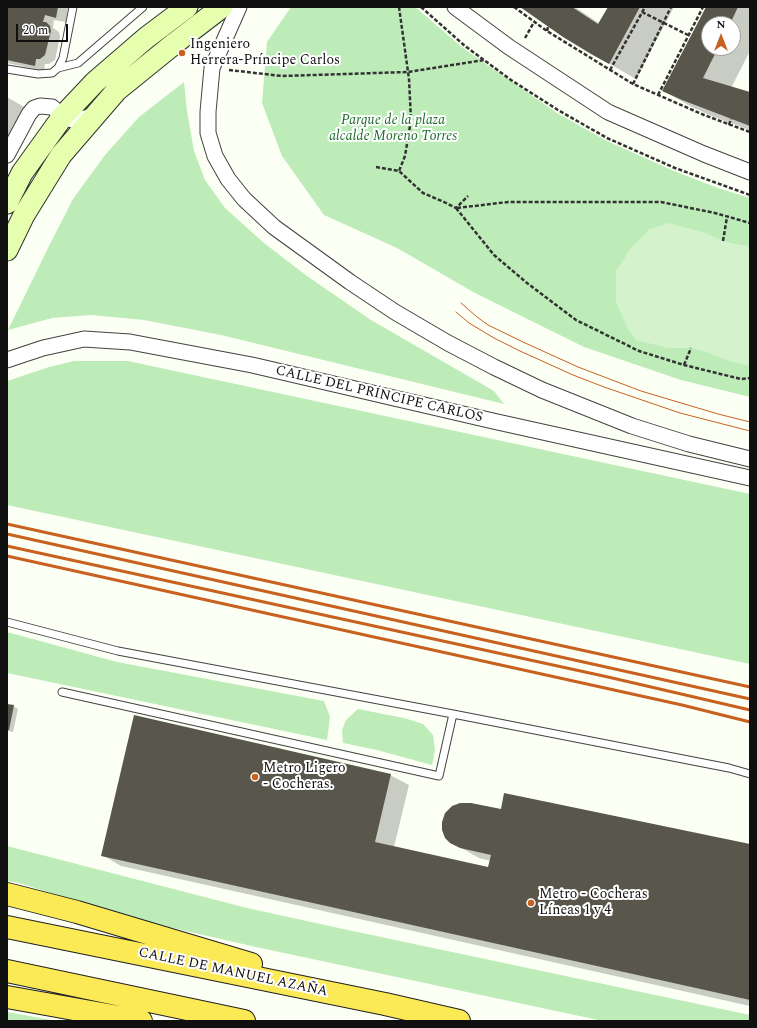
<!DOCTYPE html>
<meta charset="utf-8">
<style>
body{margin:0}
#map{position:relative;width:757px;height:1028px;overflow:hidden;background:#fcfff3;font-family:Spectral,serif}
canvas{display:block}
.frame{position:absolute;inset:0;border:8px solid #101010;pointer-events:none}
.north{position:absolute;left:701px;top:16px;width:40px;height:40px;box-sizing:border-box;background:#fff;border:1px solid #9f9f9f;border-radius:50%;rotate:0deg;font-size:11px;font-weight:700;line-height:16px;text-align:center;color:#101010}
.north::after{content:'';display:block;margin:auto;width:14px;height:18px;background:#c86120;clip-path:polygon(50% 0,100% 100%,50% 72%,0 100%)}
.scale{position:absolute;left:16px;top:24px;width:52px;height:18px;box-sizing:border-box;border:2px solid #101010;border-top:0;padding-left:5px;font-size:12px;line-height:14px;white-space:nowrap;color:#101010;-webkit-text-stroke:3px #fff;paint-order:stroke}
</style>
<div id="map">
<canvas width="757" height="1028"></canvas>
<div class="frame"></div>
<div class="north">N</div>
<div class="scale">20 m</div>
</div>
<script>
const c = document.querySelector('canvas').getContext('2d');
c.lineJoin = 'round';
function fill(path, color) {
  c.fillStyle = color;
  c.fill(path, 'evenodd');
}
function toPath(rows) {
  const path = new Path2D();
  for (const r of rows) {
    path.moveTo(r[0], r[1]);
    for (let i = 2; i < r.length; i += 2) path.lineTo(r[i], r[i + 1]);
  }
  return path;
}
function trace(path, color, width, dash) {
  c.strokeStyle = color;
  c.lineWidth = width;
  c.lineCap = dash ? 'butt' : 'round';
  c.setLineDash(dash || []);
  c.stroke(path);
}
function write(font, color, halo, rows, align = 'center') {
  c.font = font + ' Spectral,serif';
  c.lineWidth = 4;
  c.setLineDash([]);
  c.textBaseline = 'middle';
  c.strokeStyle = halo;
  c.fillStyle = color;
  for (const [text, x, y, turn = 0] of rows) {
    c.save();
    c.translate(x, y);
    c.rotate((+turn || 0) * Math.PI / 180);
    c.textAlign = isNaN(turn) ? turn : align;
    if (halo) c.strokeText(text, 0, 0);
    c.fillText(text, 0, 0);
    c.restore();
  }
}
fill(toPath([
 [291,7,415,7,463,48,557,113,607,141,674,171,718,188,750,198,750,397,681,380,584,347,475,293,397,248,324,215,282,156,262,103,267,42],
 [184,82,187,111,194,151,205,180,225,208,264,243,307,276,371,320,494,391,504,404,221,335,144,320,91,315,52,318,8,330,49,246,73,199,105,155,139,117],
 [74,361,128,361,750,494,750,664,7,505,7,381,49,367],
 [7,632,117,662,324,701,330,717,327,740,7,673],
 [358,709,404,718,423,724,433,735,435,750,432,765,377,750,343,743,342,730,346,720],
 [7,846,247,908,348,930,750,1015,750,1021,603,1021,256,947,129,918,19,883,7,881],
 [7,1012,46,1019,60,1021,7,1021]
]), '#beecb9');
fill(toPath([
 [669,223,705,233,723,241,740,245,750,246,750,366,730,361,706,352,691,348,668,348,636,340,627,327,616,302,616,271,631,248,650,229]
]), '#d4f3cc');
fill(toPath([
 [7,7,68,7,66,22,54,20,53,28,59,32,60,37,55,60,49,64,45,64,44,71,7,63],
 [522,7,575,7,600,24,609,7,674,7,636,79,591,53],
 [707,7,750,7,750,51,731,88,750,93,750,130,709,115,690,106,664,91],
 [709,24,733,24,733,48,709,48],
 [7,97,26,108,7,143],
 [7,705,13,706,18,709,13,732,7,731],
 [390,775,409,785,394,847,489,868,491,861,479,858,451,842,502,811,750,845,750,1006,121,866,102,855]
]), '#0003');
fill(toPath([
 [7,7,58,7,56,18,45,15,43,22,46,22,50,26,51,31,45,55,40,59,36,59,35,66,7,60],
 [520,7,572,7,598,24,608,7,640,7,609,64,591,54,563,37],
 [706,7,738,7,730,24,709,24,709,48,718,48,703,78,750,92,750,126,682,100,662,91],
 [7,704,14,705,9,730,7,730],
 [134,715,391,774,375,842,488,867,491,855,460,848,450,843,445,838,442,830,442,822,445,813,452,806,460,803,471,803,501,809,504,793,750,844,750,1000,101,856]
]), '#59574b');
const lane = toPath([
 [58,68,78,63,143,7],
 [7,69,38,74,52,73,58,68,63,58,73,7],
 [7,622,118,651,453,714,729,768,750,774],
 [62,692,439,776,453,714]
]);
const street = toPath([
 [239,7,212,68,208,112,208,133,215,156,228,179,244,199,274,227,350,282,395,312,448,343,494,367,542,390,632,426,689,444,750,459],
 [455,7,509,47,608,112,704,154,750,172],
 [7,155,29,114,34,108,40,106,52,107,63,116,72,120,86,118,97,113],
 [7,360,43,348,84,339,130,342,252,365,493,421,750,478]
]);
const secondary = toPath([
 [7,203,22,173,63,116,95,82,146,38,187,7],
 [7,250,24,215,61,155,117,90,175,43,222,7]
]);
const highway = toPath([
 [7,894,77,912,251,964],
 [7,927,385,1004,459,1021],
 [7,971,244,1021],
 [7,997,141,1021]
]);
trace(lane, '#434343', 9);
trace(street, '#434343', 17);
trace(secondary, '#323232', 23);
trace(highway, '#212121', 24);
trace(toPath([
 [399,7,409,79,411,120,405,156,399,171],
 [421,7,465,46,511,80,558,110,607,138,675,168,750,195],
 [514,7,547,31,633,84,704,115,750,132],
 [642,12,688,35],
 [547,31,548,27],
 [525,38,534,22],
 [229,70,282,76,408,72,484,60],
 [610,70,645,7],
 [633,84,671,7],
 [658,95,703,7],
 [729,125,731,119],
 [376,167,399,171,423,193,444,202,456,208,468,196],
 [456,208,494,255,527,283,576,320,639,351,684,365,741,379,750,378],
 [457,208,508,202,661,202,715,213,750,223],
 [723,241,727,217],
 [684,365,691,348]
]), '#323232', 2.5, [4, 2]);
trace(lane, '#fff', 7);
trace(street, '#fff', 15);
trace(secondary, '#e5ffae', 21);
trace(highway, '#fbe955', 22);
trace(toPath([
 [461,303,477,317,488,325,523,342,578,367,641,391,718,414,750,422],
 [456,312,469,323,494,338,520,351,573,375,604,387,680,413,750,431]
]), '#c86120', 1);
trace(toPath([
 [7,524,750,687],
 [7,534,750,699],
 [7,546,608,677,750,710],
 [7,556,682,705,750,722]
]), '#c86120', 3);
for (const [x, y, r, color] of [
 [182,53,4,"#c86120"],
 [255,777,4,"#c86120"],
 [531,903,4,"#c86120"]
]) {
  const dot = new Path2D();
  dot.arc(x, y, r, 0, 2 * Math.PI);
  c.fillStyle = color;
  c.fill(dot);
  trace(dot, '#fff', 1.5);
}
write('14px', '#101010', '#fff', [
 ["Ingeniero",190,45],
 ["Herrera-Príncipe Carlos",190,61],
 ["Metro Ligero",263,769],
 ["- Cocheras.",263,785],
 ["Metro - Cocheras",539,895],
 ["Líneas 1 y 4",539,911]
], 'left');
write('italic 14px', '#1c6c2e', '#fff', [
 ["Parque de la plaza",393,121],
 ["alcalde Moreno Torres",393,137]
]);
write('14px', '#101010', '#fff', [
 ["CALLE DEL PRÍNCIPE CARLOS",379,395,13],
 ["CALLE DE MANUEL AZAÑA",233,973,12]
]);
</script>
